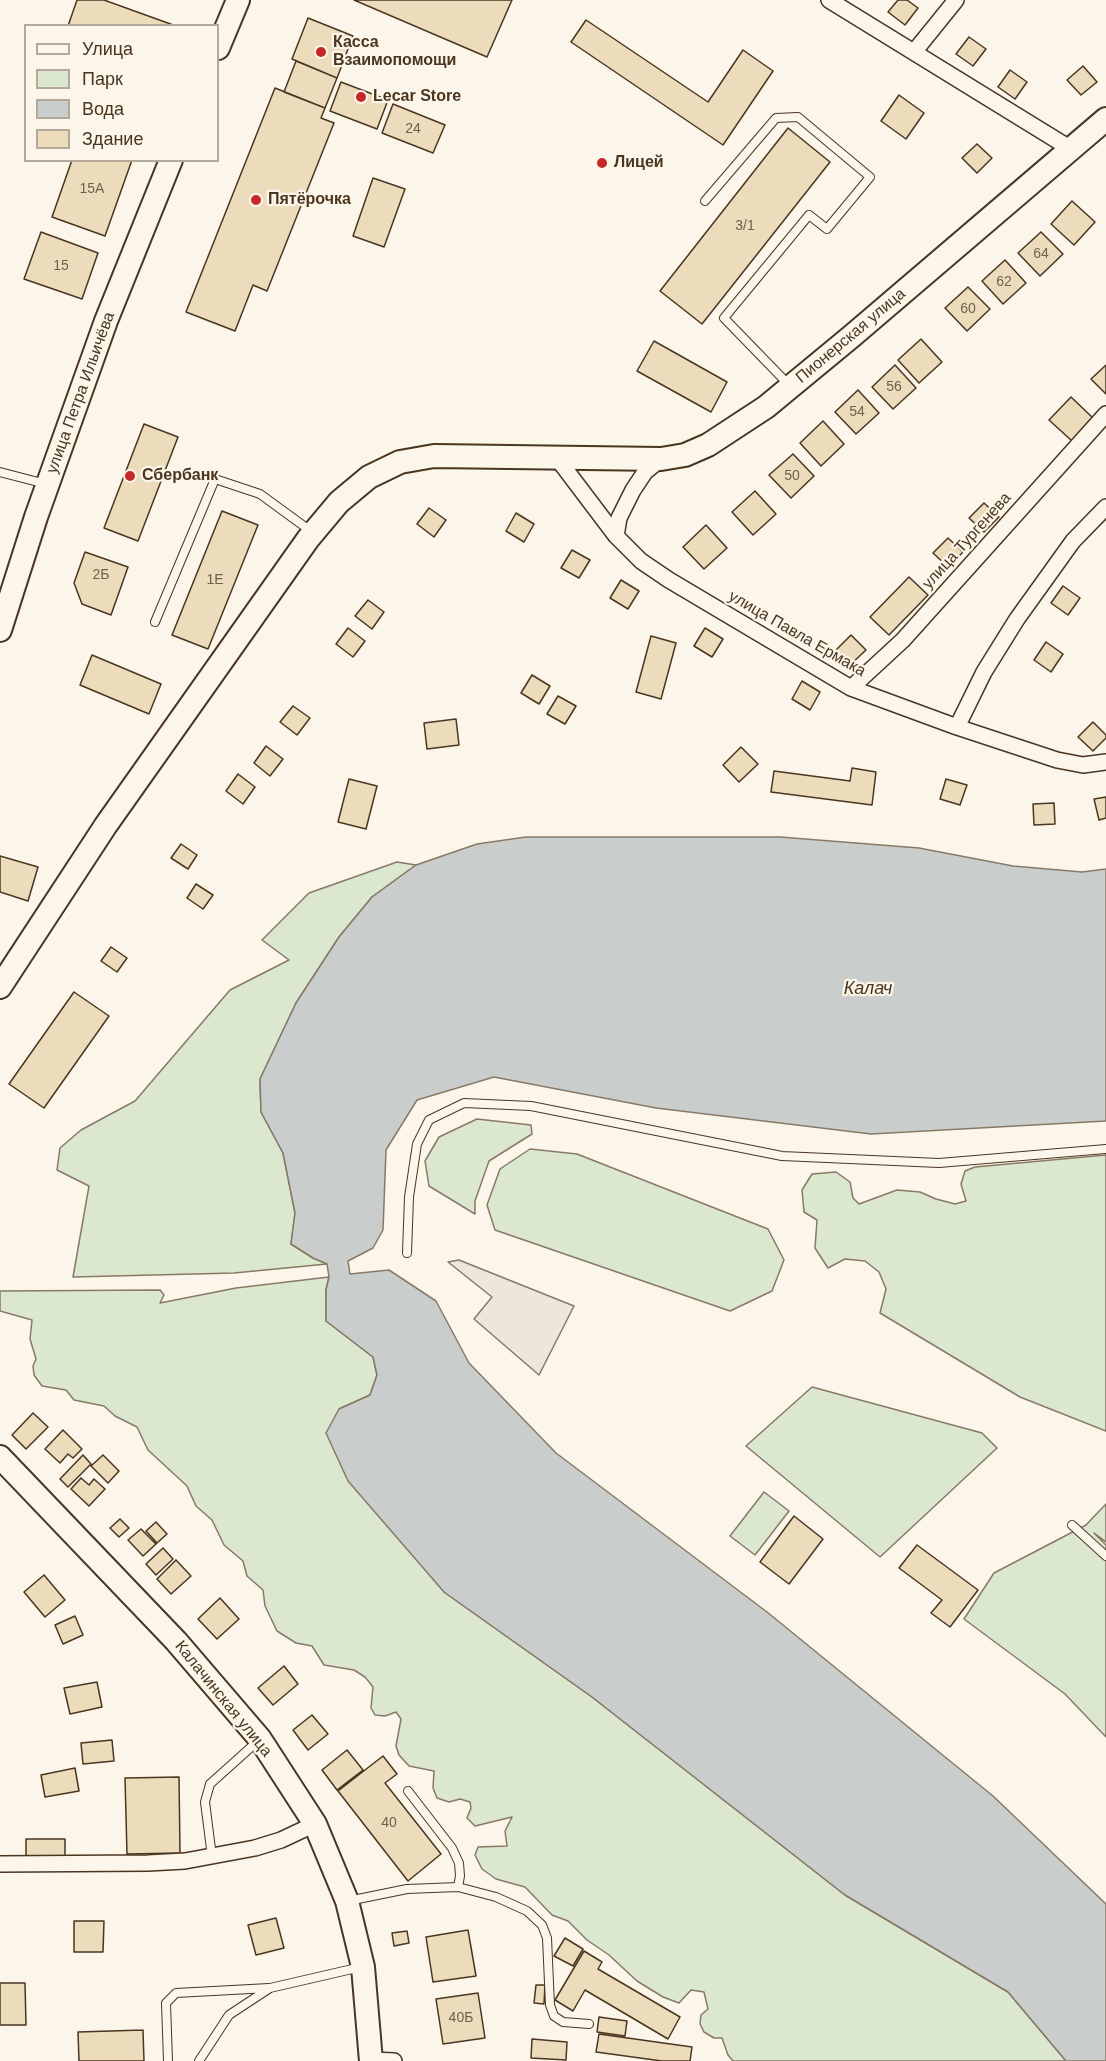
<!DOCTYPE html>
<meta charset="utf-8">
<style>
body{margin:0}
#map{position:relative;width:1106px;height:2061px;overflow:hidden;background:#fbf6e9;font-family:Helvetica,sans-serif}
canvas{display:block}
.legend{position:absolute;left:24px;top:24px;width:195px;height:138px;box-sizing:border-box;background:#fbf6e9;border:2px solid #b4a999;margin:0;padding:8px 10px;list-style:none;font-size:18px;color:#4a3520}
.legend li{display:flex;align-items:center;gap:12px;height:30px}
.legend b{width:30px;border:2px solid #b4a999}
</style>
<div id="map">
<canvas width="1106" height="2061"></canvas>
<ul class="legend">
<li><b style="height:8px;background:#fbf6e9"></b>Улица</li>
<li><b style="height:16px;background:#dce7d0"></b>Парк</li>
<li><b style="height:16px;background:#c9cecd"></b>Вода</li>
<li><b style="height:16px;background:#ecdcbc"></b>Здание</li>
</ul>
</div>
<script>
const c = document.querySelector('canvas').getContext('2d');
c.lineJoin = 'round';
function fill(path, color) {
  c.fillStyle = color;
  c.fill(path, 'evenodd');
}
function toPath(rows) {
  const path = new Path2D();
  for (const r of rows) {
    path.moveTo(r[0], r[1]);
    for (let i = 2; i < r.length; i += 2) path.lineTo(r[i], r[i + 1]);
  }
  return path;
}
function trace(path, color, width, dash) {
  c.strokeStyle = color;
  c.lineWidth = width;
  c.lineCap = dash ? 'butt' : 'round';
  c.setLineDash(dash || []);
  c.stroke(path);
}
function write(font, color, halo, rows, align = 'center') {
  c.font = font + ' Helvetica,sans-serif';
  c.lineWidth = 4.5;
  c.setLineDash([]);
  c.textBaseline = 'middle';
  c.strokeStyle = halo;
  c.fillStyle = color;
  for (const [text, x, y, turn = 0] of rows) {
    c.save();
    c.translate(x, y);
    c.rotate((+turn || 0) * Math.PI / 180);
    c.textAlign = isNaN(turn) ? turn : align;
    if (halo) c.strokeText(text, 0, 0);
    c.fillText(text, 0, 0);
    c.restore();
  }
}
const green = toPath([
 [397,862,416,865,372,897,339,937,296,1003,260,1079,261,1112,283,1153,295,1213,291,1244,313,1258,327,1264,234,1273,73,1277,89,1186,57,1170,60,1148,81,1130,135,1101,230,990,289,960,262,940,309,893,397,862],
 [477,1119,531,1125,532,1134,489,1161,475,1201,475,1214,429,1186,425,1161,439,1137,477,1119],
 [530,1149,577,1154,768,1229,784,1260,772,1291,730,1311,495,1230,487,1205,500,1169,530,1149],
 [1106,1155,1106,1431,1020,1397,880,1313,886,1289,879,1272,865,1261,845,1259,828,1268,815,1248,817,1220,804,1212,802,1190,812,1174,836,1172,850,1182,853,1198,859,1204,897,1190,920,1192,936,1199,955,1204,966,1201,961,1184,965,1171,975,1167,1106,1155],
 [329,1277,326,1290,326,1321,373,1357,377,1375,370,1395,339,1409,444,1592,592,1697,845,1895,1008,1992,1066,2061,733,2061,728,2055,722,2038,714,2038,704,2032,700,2024,701,2015,708,2009,704,1992,691,1990,679,2003,663,1997,637,1981,609,1955,587,1940,568,1921,552,1915,525,1887,496,1879,482,1869,475,1855,478,1847,507,1846,505,1831,512,1817,475,1826,467,1818,471,1808,470,1802,460,1799,449,1802,437,1798,433,1788,434,1771,409,1766,399,1755,396,1746,401,1719,396,1712,385,1716,375,1715,371,1708,373,1687,365,1677,354,1670,324,1665,312,1646,296,1643,277,1631,265,1606,263,1590,247,1576,243,1561,224,1545,212,1520,196,1506,187,1486,148,1450,137,1427,115,1416,104,1406,74,1400,66,1390,42,1386,34,1375,33,1366,36,1359,30,1339,32,1320,0,1311,0,1291,160,1290,164,1295,160,1303,236,1288,329,1277],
 [812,1387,982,1433,997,1448,880,1557,746,1446,812,1387],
 [764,1492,789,1511,755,1555,730,1536,764,1492],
 [1106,1504,1106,1542,1094,1533,1106,1545,1106,1737,1065,1694,964,1619,994,1573,1086,1525,1106,1504]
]);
fill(green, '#dce7d0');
trace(green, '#887966', 1.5);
const parking = toPath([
 [459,1260,574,1306,539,1375,474,1319,492,1297,448,1262,459,1260]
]);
fill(parking, '#ede7d9');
trace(parking, '#887966', 1.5);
const water = toPath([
 [526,837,780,837,919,848,1013,866,1082,872,1106,869,1106,1121,871,1134,656,1108,494,1077,417,1100,386,1150,383,1230,373,1248,348,1261,350,1274,389,1270,436,1301,469,1363,556,1453,767,1612,993,1796,1106,1904,1106,2061,1066,2061,1008,1992,845,1895,592,1697,444,1592,348,1481,326,1433,339,1409,370,1395,377,1375,373,1357,326,1321,326,1290,329,1277,327,1264,313,1258,291,1244,295,1213,283,1153,261,1112,260,1079,296,1003,339,937,372,897,416,865,477,844,526,837]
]);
fill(water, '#c9cecd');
trace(water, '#887966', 1.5);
const building = toPath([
 [77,0,104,0,176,26,68,26,77,0],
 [354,0,512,0,487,57,354,0],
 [898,0,907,0,918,8,905,25,888,12,898,0],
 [308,18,353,36,337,78,292,59,308,18],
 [586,20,708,102,743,50,773,71,723,145,571,42,586,20],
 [969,37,986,49,973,66,956,54,969,37],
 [296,61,337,78,325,108,284,92,296,61],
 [1083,66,1097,82,1081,95,1067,80,1083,66],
 [1010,70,1027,82,1015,99,998,87,1010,70],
 [341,82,388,100,377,129,330,111,341,82],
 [275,88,325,108,321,118,334,123,267,291,253,285,235,331,186,312,275,88],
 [899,95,924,113,906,139,881,121,899,95],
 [393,104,445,125,433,153,382,133,393,104],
 [788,128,830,162,702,324,660,291,788,128],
 [977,144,992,158,977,173,962,158,977,144],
 [72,160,132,160,105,236,52,217,72,160],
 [373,178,405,189,384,247,353,236,373,178],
 [1072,201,1095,222,1074,245,1051,224,1072,201],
 [41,232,98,253,82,299,24,279,41,232],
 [1041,232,1063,254,1040,276,1018,253,1041,232],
 [1005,260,1026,283,1003,304,982,281,1005,260],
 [968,287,990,309,967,331,945,308,968,287],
 [921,339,942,362,919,383,898,360,921,339],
 [654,341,727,382,711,412,637,371,654,341],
 [895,365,916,388,893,409,872,387,895,365],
 [1106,365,1106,394,1091,379,1106,365],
 [858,390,879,413,856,434,835,412,858,390],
 [1071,397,1093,418,1072,441,1049,420,1071,397],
 [823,421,844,444,821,466,800,443,823,421],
 [144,424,178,437,138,541,104,528,144,424],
 [793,454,814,476,791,498,769,475,793,454],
 [755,491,776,514,753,535,732,512,755,491],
 [984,503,999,517,984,532,969,518,984,503],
 [429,508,446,520,434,537,417,524,429,508],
 [222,511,258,525,208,649,172,635,222,511],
 [516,513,534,524,524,542,506,531,516,513],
 [706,525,727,548,704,569,683,547,706,525],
 [948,538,963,552,948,567,933,553,948,538],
 [572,550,590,560,579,578,561,568,572,550],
 [85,552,128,567,111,615,82,604,74,583,85,552],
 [909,577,928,595,889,635,870,617,909,577],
 [621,580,639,591,628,609,610,598,621,580],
 [1063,586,1080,598,1068,615,1051,603,1063,586],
 [368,600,384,612,372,629,355,616,368,600],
 [348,628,365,641,353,657,336,644,348,628],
 [705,628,723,639,712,657,694,646,705,628],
 [851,635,866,650,851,664,836,650,851,635],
 [651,636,676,643,661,699,636,692,651,636],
 [1046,642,1063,654,1051,672,1034,660,1046,642],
 [92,655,161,684,149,714,80,685,92,655],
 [532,675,550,686,539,704,521,693,532,675],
 [802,681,820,692,810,710,792,699,802,681],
 [558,696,576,706,565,724,547,714,558,696],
 [293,706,310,718,297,735,280,722,293,706],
 [456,719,459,745,427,749,424,723,456,719],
 [1093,722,1106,735,1106,738,1093,751,1078,737,1093,722],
 [266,746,283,759,270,776,254,763,266,746],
 [741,747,758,764,739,782,723,765,741,747],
 [852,768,876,772,872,805,771,792,774,771,850,781,852,768],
 [238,774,255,787,243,804,226,791,238,774],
 [349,779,377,786,366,829,338,822,349,779],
 [946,779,967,785,960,805,940,799,946,779],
 [1106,797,1106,818,1099,820,1094,799,1106,797],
 [1054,803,1055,824,1034,825,1033,804,1054,803],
 [181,844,197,855,188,869,171,858,181,844],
 [0,856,38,867,28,901,0,892,0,856],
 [196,884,213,895,203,909,187,898,196,884],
 [111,947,127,958,117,972,101,961,111,947],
 [74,992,109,1016,44,1108,9,1084,74,992],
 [33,1413,48,1427,26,1449,12,1435,33,1413],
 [63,1430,82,1449,73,1458,68,1454,60,1463,45,1449,63,1430],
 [83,1455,91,1464,68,1487,60,1479,83,1455],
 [103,1455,119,1471,108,1483,91,1466,103,1455],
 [81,1478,89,1485,94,1479,105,1489,89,1506,71,1489,81,1478],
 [794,1516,823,1539,789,1584,760,1562,794,1516],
 [120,1519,129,1528,119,1537,110,1528,120,1519],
 [156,1522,167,1534,157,1543,146,1531,156,1522],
 [141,1529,156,1544,143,1556,128,1540,141,1529],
 [917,1545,978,1590,950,1627,931,1613,942,1600,899,1568,917,1545],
 [163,1548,173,1559,156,1575,146,1564,163,1548],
 [176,1560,191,1576,171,1594,157,1579,176,1560],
 [44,1575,65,1600,45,1617,24,1592,44,1575],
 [220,1598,239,1619,217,1639,198,1619,220,1598],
 [75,1616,83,1635,63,1644,55,1625,75,1616],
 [284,1666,298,1684,273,1705,258,1688,284,1666],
 [97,1682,102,1707,70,1714,64,1688,97,1682],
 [312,1715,328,1734,308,1750,293,1730,312,1715],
 [112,1740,114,1761,83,1764,81,1743,112,1740],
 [347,1750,363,1770,337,1790,322,1770,347,1750],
 [383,1756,397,1774,385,1783,441,1854,408,1881,338,1791,383,1756],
 [75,1768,79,1791,45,1797,41,1775,75,1768],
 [179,1777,180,1853,127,1854,125,1778,179,1777],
 [26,1839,65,1839,65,1860,26,1860,26,1839],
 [276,1918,284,1948,256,1955,248,1925,276,1918],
 [74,1921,104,1921,103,1952,74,1952,74,1921],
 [468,1930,476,1976,433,1982,426,1937,468,1930],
 [407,1931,409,1943,394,1946,392,1933,407,1931],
 [565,1938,583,1949,573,1966,554,1956,565,1938],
 [584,1951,602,1962,598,1969,680,2017,668,2039,585,1990,573,2011,555,2000,584,1951],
 [0,1983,25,1983,26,2025,0,2025,0,1983],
 [536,1985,545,1985,544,2004,534,2003,536,1985],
 [478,1993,485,2038,443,2044,436,1999,478,1993],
 [599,2017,627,2021,625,2036,597,2032,599,2017],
 [143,2030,144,2061,79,2061,78,2032,143,2030],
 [599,2034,692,2047,690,2061,662,2061,596,2052,599,2034],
 [532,2039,567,2042,566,2060,531,2058,532,2039]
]);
fill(building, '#ecdcbc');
trace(building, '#4a3520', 1.5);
const lane = toPath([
 [705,201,776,118,798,117,870,177,827,229,809,215,724,318,790,386],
 [0,472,46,484],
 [155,622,215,479,260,494,312,532],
 [407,1253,409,1197,417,1144,429,1120,464,1103,531,1106,782,1156,939,1163,1106,1149],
 [1072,1525,1106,1556],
 [408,1791,452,1848,459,1863,460,1876,458,1887],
 [212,1857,205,1802,210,1784,259,1740],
 [348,1901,407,1889,458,1887,496,1897,527,1911,542,1925,547,1938,550,2005,554,2016,563,2022,589,2024],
 [168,2061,166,2003,176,1993,269,1988],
 [199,2061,229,2015,270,1988,361,1967]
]);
const street = toPath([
 [829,0,1071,149],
 [914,52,956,0],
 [557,458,616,536,641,561,669,580,851,688,957,727,1057,760,1083,765,1106,762],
 [616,536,619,518,633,490,645,472,661,459],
 [851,688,903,640,1106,414],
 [957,727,984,672,1017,619,1073,541,1106,507],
 [0,1864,148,1863,185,1861,255,1848,281,1840,315,1824],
 [371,2060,394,2061]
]);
const secondary = toPath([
 [218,48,238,0],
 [0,630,36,517,106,321,171,160],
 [0,987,106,825,308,539,339,502,369,477,400,462,434,456,661,459,685,455,708,445,766,407,852,336,1106,119],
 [0,1457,176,1641,260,1739,315,1824,347,1901,363,1967,371,2061]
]);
trace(lane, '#4a3520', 10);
trace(street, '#4a3520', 18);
trace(secondary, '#4a3520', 26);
trace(lane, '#fbf6e9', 8);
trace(street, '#fbf6e9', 15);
trace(secondary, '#fbf6e9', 22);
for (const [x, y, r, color] of [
 [321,52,6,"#c62828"],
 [361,97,6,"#c62828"],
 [602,163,6,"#c62828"],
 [256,200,6,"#c62828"],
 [130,476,6,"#c62828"]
]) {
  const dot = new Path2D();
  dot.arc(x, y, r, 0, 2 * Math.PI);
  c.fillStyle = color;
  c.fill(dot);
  trace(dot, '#fbf6e9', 2);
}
write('14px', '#725f47', null, [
 ["24",413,129],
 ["15А",92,189],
 ["3/1",745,226],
 ["64",1041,254],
 ["15",61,266],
 ["62",1004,282],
 ["60",968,309],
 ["56",894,387],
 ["54",857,412],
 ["50",792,476],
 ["2Б",101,575],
 ["1Е",215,580],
 ["40",389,1823],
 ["40Б",461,2018]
]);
write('bold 16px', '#4a3520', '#fbf6e9', [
 ["Касса",333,43],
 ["Взаимопомощи",333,61],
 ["Lecar Store",373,97],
 ["Лицей",614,163],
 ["Пятёрочка",268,200],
 ["Сбербанк",142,476]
], 'left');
write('16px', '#4a3520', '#fbf6e9', [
 ["Пионерская улица",851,336,-40],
 ["улица Петра Ильичёва",81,393,-70],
 ["улица Тургенева",967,541,-48],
 ["улица Павла Ермака",797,634,30],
 ["Калачинская улица",223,1699,51]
]);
write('italic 18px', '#4a3520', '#fbf6e9', [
 ["Калач",868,989]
]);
</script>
